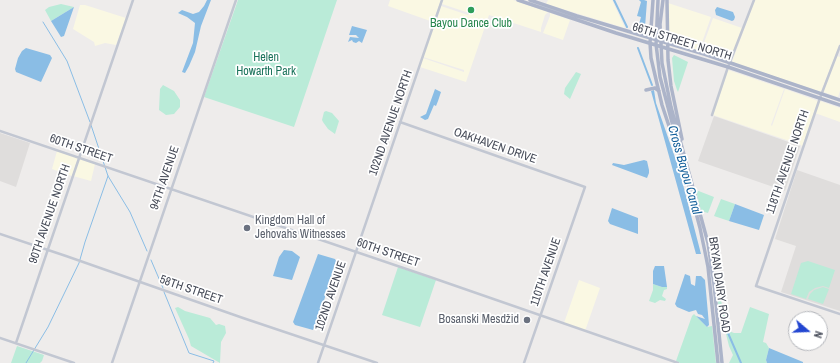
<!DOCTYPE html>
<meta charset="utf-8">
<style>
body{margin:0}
#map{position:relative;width:840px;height:363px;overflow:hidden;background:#eeeceb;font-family:"Archivo Narrow",sans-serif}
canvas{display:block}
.north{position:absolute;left:788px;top:311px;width:40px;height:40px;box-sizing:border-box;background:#fff;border:1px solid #b5b7bc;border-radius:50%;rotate:109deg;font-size:11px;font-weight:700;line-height:16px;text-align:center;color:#454a57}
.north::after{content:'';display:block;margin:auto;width:14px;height:18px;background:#2346d1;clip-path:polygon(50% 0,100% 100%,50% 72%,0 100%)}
</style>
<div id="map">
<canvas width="840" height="363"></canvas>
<div class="north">N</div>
</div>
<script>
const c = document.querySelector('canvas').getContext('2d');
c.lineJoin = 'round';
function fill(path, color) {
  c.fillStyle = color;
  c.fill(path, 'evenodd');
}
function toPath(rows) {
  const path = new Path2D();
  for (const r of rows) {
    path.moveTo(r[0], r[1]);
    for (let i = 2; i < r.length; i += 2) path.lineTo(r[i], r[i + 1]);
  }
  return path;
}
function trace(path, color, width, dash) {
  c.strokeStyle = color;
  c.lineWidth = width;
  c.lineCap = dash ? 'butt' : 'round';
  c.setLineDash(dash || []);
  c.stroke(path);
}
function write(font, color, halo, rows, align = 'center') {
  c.font = font + ' "Archivo Narrow",sans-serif';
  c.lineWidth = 3.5;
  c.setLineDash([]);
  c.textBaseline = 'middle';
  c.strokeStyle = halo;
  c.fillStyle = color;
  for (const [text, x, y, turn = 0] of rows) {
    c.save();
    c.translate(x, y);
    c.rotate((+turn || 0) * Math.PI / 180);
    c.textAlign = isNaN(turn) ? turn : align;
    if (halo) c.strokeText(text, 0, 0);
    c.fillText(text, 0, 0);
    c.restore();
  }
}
fill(toPath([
 [390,0,441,0,433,22,388,6],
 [443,0,513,0,548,12,545,15,541,28,541,32,489,15,466,82,420,67,423,58,464,72,464,70,423,57,441,6,468,15,469,13,442,4],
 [548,0,612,0,625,28,546,4],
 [755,0,840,0,840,43,821,92,732,62],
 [668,3,711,17,699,51,677,44,670,37,668,26],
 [80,5,85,5,126,18,116,45,105,43,95,46,94,42,73,29],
 [550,13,570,20,563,40,543,33,550,16],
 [713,18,742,28,730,61,701,51],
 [837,56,840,57,840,91,838,97,823,92],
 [728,70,784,89,771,125,772,126,785,89,818,101,802,147,801,145,713,115],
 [820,101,840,108,840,122,815,113],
 [57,151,78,158,72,176,52,169],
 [79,159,95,164,91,181,73,176],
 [579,280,600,288,585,331,564,323]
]), '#faf8e3');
fill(toPath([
 [714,116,800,146,785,191,698,161],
 [0,133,30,143,16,187,0,181],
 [797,170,840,185,840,311,781,292,796,246,775,239]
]), '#dfdddc');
fill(toPath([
 [238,0,337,0,294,127,204,97],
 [61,4,74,7,51,21,45,10,49,7],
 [674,55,688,62,678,92,677,90,674,81,672,58],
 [576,72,581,74,570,99,564,94,565,88],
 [163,85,174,91,180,100,180,107,174,114,166,115,159,110,160,89],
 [326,111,332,113,339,121,335,134,328,129,323,122,322,120,324,112],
 [696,190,714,197,708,213,701,211],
 [721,199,735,204,729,221,714,216],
 [808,261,835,270,829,288,823,286,815,288,809,292,806,299,791,294,801,263],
 [398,267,436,280,420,327,382,315],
 [653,284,662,287,667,287,667,289,664,290,662,296,666,299,665,301,660,300,655,303,649,301,653,290],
 [823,287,829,289,823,304,808,299,810,294,814,290],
 [717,293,719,293,729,331,734,333,741,333,750,307,769,314,763,342,766,343,769,348,766,360,767,363,729,363,733,355,729,346,721,314,719,313],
 [178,307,185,311,210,318,216,325,219,324,225,326,226,333,221,342,220,363,191,346,189,339,175,308],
 [694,314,707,327,712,326,716,363,680,363,676,361,692,316],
 [17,346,44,355,42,361,40,363,11,363]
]), '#baebd8');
fill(toPath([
 [207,0,211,0,201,26,195,52,189,66,185,73,182,72,193,43,195,23,187,17,178,13,182,10,193,14,199,12,204,6],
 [639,0,644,0,647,1,645,27,642,29,638,28,641,17,637,16,641,2],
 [74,7,64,36,61,37,51,21],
 [717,7,733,12,735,17,734,20,732,21,716,15,715,10],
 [352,26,367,30,362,43,359,41,356,43,353,42,352,40,348,42,350,37,359,38,356,35,349,35],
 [26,48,50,55,52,58,41,82,16,72,15,69,18,58,22,51],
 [435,89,441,92,438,101,436,106,434,105,428,119,425,120,420,117,426,114],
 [654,90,656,103,679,169,701,254,696,254,651,91],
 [644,160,647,161,649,170,649,173,647,178,612,165,613,163,624,165],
 [735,204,764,215,759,230,729,221],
 [612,208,638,218,638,234,610,224,608,221],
 [284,250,292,251,300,257,292,280,273,276,279,257],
 [318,254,335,259,336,261,319,317,313,330,295,325,293,322],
 [655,266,664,266,667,287,662,287,653,284,653,271],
 [685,274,690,276,691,284,695,286,696,276,701,276,705,280,709,325,707,327,696,316,705,319,702,315,698,314,696,310,689,312,677,307,675,304],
 [769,348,803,362,803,363,767,363,766,360]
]), '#8abde5');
trace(toPath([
 [43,22,67,61,90,122],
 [91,125,108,176,130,212,147,251],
 [151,260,163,288],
 [164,292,189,353,214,361,213,363],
 [26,363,48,327,79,263,85,242,108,176]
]), '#8abde5', 1);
trace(toPath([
 [614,0,627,27],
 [638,48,652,85],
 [723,330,728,333,741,363]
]), '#8abde5', 2);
trace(toPath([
 [840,46,820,98,756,286,840,314],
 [712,115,728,67,754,0],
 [400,122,585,187,524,363],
 [0,131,430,277,678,363],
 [0,234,66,256,243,318,377,363],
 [0,338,74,363],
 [16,343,133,0],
 [112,363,236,0],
 [318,363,442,0]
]), '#c2c7d2', 2.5);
trace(toPath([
 [518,0,616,33,728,67,840,105],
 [530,0,577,16,704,54,840,100],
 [653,0,650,43,651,58,662,105,676,147],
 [658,0,656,44,660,77,700,228,705,252,708,267,718,363],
 [663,0,660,24,662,63,671,107,708,243,714,284,722,363],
 [667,0,668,60,671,86,682,139],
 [646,90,655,88,659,91]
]), '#acb4c9', 3.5);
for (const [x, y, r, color] of [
 [471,10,4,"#2e9e5b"],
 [247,228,4,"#6b7280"],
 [527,320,4,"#6b7280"]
]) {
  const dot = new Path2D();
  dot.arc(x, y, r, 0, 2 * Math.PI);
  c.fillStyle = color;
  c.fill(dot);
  trace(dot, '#fff', 1.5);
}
write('12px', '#27864d', '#fff', [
 ["Bayou Dance Club",471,24]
]);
write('12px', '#454a57', '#fff', [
 ["66TH STREET NORTH",682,42,17],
 ["102ND AVENUE NORTH",391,123,-71],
 ["OAKHAVEN DRIVE",495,146,19],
 ["60TH STREET",81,149,19],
 ["118TH AVENUE NORTH",788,162,-71],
 ["94TH AVENUE",165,178,-71],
 ["90TH AVENUE NORTH",50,214,-71],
 ["60TH STREET",388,253,19],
 ["110TH AVENUE",546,272,-71],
 ["BRYAN DAIRY ROAD",719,285,82],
 ["58TH STREET",191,290,19],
 ["102ND AVENUE",331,296,-71]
]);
write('12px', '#1b735b', '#fff', [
 ["Helen",266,58],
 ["Howarth Park",266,72]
]);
write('12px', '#5b616d', '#fff', [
 ["Kingdom Hall of",255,221],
 ["Jehovahs Witnesses",255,235],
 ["Bosanski Mesdžid",519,320,"right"]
], 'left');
write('italic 13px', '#14609b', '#fff', [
 ["Cross Bayou Canal",684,170,74]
]);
</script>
